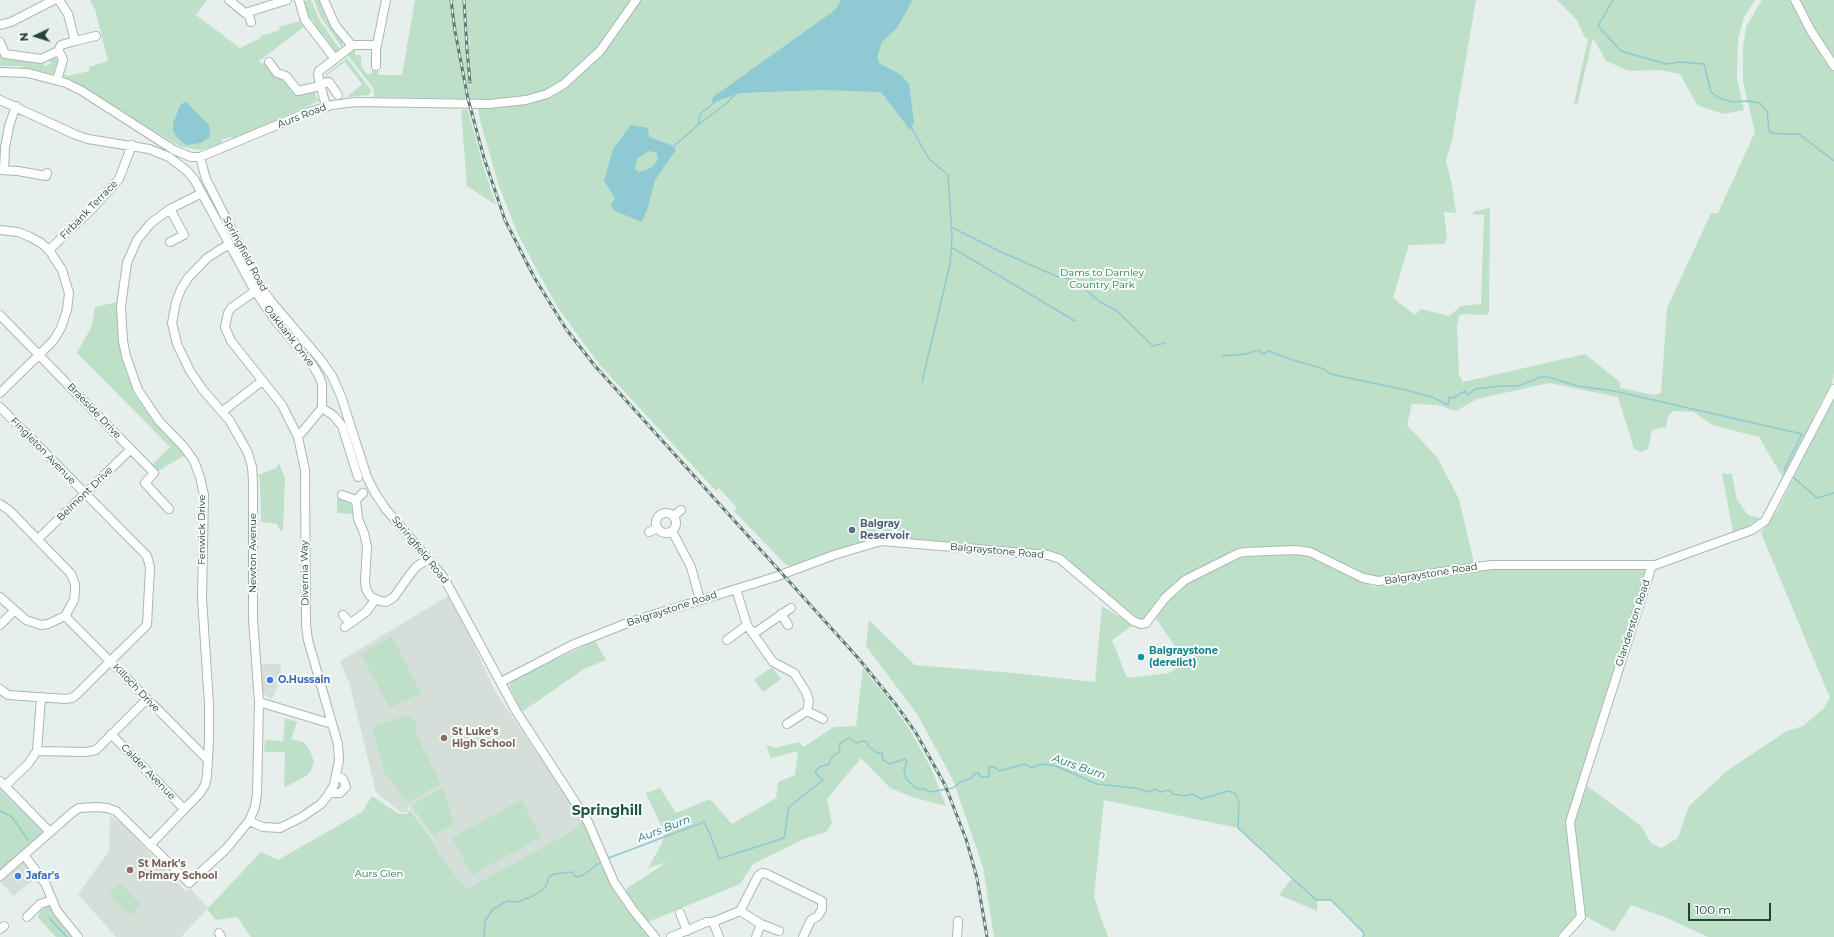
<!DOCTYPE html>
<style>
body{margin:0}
#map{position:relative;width:1834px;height:937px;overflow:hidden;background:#e6efeb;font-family:Montserrat,sans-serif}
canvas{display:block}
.north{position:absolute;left:16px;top:16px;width:40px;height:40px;-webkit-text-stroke:3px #f7fbf9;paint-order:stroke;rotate:266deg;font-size:11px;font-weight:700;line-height:16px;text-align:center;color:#24423a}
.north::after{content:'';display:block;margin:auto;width:14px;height:18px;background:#24423a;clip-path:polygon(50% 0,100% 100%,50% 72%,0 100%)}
.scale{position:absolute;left:1688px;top:903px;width:83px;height:18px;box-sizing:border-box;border:2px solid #24423a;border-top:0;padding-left:5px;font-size:12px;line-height:14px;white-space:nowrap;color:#24423a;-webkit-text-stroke:3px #f7fbf9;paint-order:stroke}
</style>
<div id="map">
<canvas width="1834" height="937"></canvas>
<div class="north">N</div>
<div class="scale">100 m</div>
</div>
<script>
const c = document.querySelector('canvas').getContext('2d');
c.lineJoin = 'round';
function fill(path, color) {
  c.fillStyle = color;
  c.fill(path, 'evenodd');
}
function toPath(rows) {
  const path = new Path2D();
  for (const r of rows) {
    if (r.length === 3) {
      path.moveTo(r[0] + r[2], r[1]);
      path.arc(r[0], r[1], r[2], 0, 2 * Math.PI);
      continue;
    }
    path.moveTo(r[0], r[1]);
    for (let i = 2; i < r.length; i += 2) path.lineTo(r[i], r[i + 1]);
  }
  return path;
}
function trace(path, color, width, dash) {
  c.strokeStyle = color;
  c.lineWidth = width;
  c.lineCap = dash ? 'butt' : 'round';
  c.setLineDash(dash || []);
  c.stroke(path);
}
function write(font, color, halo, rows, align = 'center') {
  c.font = font + ' Montserrat,sans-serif';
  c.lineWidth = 4;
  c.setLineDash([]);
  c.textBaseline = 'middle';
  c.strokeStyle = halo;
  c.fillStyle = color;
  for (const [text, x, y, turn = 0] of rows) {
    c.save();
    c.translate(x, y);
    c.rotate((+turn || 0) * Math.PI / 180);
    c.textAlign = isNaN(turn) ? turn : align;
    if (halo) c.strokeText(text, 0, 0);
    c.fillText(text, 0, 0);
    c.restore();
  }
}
fill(toPath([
 [448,596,467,631,496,693,583,821,567,834,466,889,439,854,433,839,408,806,407,813,399,811,376,792,349,682,340,661],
 [261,664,280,664,282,676,272,699,262,693],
 [110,816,120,822,132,834,186,892,190,888,208,908,181,937,116,937,78,894,109,851],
 [21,863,26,864,36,878,13,896,0,881]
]), '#d4dfda');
fill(toPath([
 [90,0,207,0,196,15,240,48,261,38,261,36,280,30,279,27,300,21,305,26,259,61,262,64,265,61,294,89,314,91,317,99,319,99,319,101,234,139,231,137,222,140,221,144,201,150,181,147,63,76,63,74,68,76,89,71,89,67,108,61,95,9],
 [308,0,311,0,320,21,340,49,337,52,334,51,324,35,321,34,312,19,307,18,302,2],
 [314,0,321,0,323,3,321,6,327,20,330,21,343,41,342,48,320,16],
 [415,0,1476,0,1452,140,1446,161,1452,185,1456,213,1444,212,1447,238,1444,244,1409,245,1393,298,1415,315,1421,309,1449,316,1461,306,1481,304,1484,215,1472,214,1475,211,1490,208,1489,312,1486,315,1463,314,1459,316,1457,326,1459,375,1463,382,1585,354,1620,382,1620,388,1654,395,1661,393,1667,308,1711,213,1718,213,1755,132,1743,82,1743,48,1746,27,1762,0,1794,0,1834,66,1834,374,1832,382,1813,417,1824,413,1834,399,1834,937,1708,937,1665,917,1631,905,1614,932,1585,916,1573,826,1586,785,1641,826,1651,843,1661,848,1678,838,1689,806,1728,770,1787,731,1803,726,1824,708,1830,698,1761,533,1777,511,1804,457,1796,453,1783,478,1759,437,1712,425,1694,412,1673,411,1668,416,1666,427,1652,430,1648,449,1641,452,1634,449,1618,397,1549,383,1477,399,1456,411,1438,405,1412,404,1407,425,1437,457,1459,499,1474,563,1388,577,1374,577,1304,547,1244,548,1184,577,1166,591,1149,616,1142,621,1135,619,1087,580,1066,558,1046,553,886,540,794,566,786,565,734,511,737,508,719,488,716,491,599,364,559,309,539,274,517,232,499,186,481,124,476,99,374,97,373,88,347,54,355,50,355,55,361,55,361,66,367,74,372,74,373,50,378,68,378,75,402,75],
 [1557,0,1755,0,1744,17,1738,39,1737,78,1744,110,1723,114,1697,105,1680,74,1660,70,1629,71,1606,61,1593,38,1577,105,1574,104,1588,39,1584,36,1577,20],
 [1798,0,1834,0,1834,62,1814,32],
 [0,52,43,61,44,67,51,63,47,59,53,56,58,60,53,74,18,66,0,66],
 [347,58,371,90,369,95,347,97,362,84,345,62,327,75,328,78,325,80,326,74],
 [461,110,468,110,482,162,496,205,467,186],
 [117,302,117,328,120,345,126,372,136,396,147,412,185,455,158,471,152,465,170,447,77,353,92,326,95,307],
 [279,464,285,478,283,530,281,531,277,524,261,522,260,480,258,475,277,468,277,465],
 [1722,473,1732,474,1737,500,1748,515,1760,518,1749,526,1733,532],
 [337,498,351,503,353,514,337,513],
 [1275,554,1305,555,1374,587,1457,572,1490,569,1647,568,1567,819,1578,916,1564,930,1567,937,1363,937,1363,933,1331,900,1317,900,1317,911,1279,895,1293,877,1238,828,1104,800,1094,897,1108,937,994,937,983,867,953,780,917,714,866,646,869,620,915,665,1014,673,1095,682,1102,606,1133,625,1112,640,1127,678,1169,673,1185,661,1155,617,1167,603,1184,585,1227,564,1241,558],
 [392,636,421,693,390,708,361,654],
 [595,641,606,660,584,669,522,712,509,685,514,679],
 [772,667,781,679,763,692,754,680],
 [863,668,890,702,910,730,931,768,946,806,912,797,890,788,861,758,827,799,832,823,826,832,804,839,753,864,740,884,648,922,626,894,626,889,667,862,648,868,661,845,665,834,646,793,660,788,676,813,710,799,732,824,776,798,778,782,795,775,798,751,771,758,766,745,775,748,799,742,803,747,834,727,856,726],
 [406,715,416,722,416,734,441,784,408,802,385,774,372,728],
 [285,718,297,722,291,739,304,742,310,751,314,762,310,772,306,776,284,788,285,752,264,752,265,740,283,741],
 [0,789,45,833,0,871],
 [441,789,443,789,454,824,434,835,411,805],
 [372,796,399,814,407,814,410,810,432,839,439,854,466,889,567,834,583,821,603,862,603,867,613,889,649,937,251,937,237,917,216,920,207,909,261,852,278,860,362,812],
 [521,800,541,837,472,875,452,838],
 [120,883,141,905,130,915,109,894],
 [47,905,50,905,74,937,56,937,40,920,38,917,40,911]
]), '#bfe0c8');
fill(toPath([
 [841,0,912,0,908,9,896,29,882,42,877,57,879,63,901,75,909,84,914,122,910,130,881,92,822,90,740,93,711,103,713,97,835,10],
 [186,102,209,125,210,137,200,143,186,145,178,139,173,131,173,123,181,104],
 [631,125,648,128,649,137,671,145,676,150,655,180,648,207,642,222,615,211,611,205,615,198,604,181,613,149],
 [649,151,657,153,658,160,651,168,639,172,635,169,637,159]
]), '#8ec9d4');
trace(toPath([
 [1613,0,1598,26,1621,51,1666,64,1680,62,1704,64,1711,92,1719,98,1732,102,1748,101,1760,103,1767,111,1769,131,1773,133,1784,134,1799,134,1834,161],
 [698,125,728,102,734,95],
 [911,127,929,159,948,175,952,237,950,264,922,382],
 [673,147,698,125,700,114,715,102],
 [951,227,1001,252,1056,276,1074,280,1100,302,1117,311,1153,346,1165,343],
 [951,247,1075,321],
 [1222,356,1245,354,1259,350,1263,354,1269,351,1293,360,1324,369,1330,374,1406,390,1432,397,1448,405,1449,397,1453,398,1465,391,1468,395,1475,389,1500,386,1518,386,1541,377,1548,377,1577,386,1614,391,1802,434,1784,470,1787,472],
 [1792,476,1817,498,1834,493],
 [0,811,12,817,28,840],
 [606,859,704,822,710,834,719,859,784,838,789,807,823,780,815,773,819,767,829,764,831,758,840,751,839,744,849,738,856,743,862,741,867,742,868,746,877,753,882,753,883,760,890,764,905,759,907,762,904,769,906,779,917,789,925,789,929,792,953,788,960,782,971,778,976,773,979,773,980,777,989,777,989,767,994,767,999,771,1025,764,1032,768,1041,764,1056,766,1097,784,1135,788,1150,792,1155,789,1161,792,1169,790,1173,794,1184,796,1193,794,1201,799,1228,791,1235,793,1239,802,1238,828,1316,900,1331,900,1364,933,1363,937],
 [49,918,67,937],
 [484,937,485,921,493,909,507,901,518,902,533,896,545,888,549,877,554,874,572,872,576,877,583,875,601,862]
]), '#8ec9d4', 1.5);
const minor = toPath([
 [229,0,245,13,287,0],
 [299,0,305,20,335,59],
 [324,0,335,25,352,46],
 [1795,0,1811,31,1834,66],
 [248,12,251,22],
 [0,25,11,22,54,0],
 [75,41,96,36],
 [0,42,5,54,41,59,58,51,61,45,75,41,68,14,59,0],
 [269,62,277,73,286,76,298,91,320,86],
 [376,66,376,45],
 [0,72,28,73,66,83,82,91,174,150,191,157,200,157,306,113,332,105,356,102,489,104,526,100,547,94,564,84,600,51,636,0],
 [57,80,63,60,61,55,58,51],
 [320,84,329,82,338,95],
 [0,100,76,135,88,139,149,149,169,157,187,171,194,179,255,291,275,320,312,364,319,376,322,384,322,408,298,437],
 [326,106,319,80,318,74,319,71,353,45,377,45,386,0],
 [200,157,206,179,261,287,270,300,321,360,332,376,341,396,367,477,375,493,385,508,444,578,516,711,588,822,614,882,633,910,655,937],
 [0,170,18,171,46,176,47,173],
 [4,170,5,148,9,126,16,106],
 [0,230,18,232,30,237,41,243,49,250,62,270,69,293,67,310,61,328,53,341,0,393],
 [170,242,184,235,170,209],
 [49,250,92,209,119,179,132,145],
 [0,315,154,473,145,483,169,509],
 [0,407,147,556,150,567,147,625,76,695,72,698,66,699,8,695,0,689],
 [322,408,334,416,342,426,358,477],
 [223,411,262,381],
 [363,493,356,500,358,519,364,533,367,547,365,581,366,589,370,596,380,601,386,602,394,597,411,573,417,566,429,559],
 [342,495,356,500],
 [0,504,9,510,71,574,75,584,75,592,74,600,65,616,48,624,41,625,26,620,0,597],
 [666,523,10],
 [674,516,681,510],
 [672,531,691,567,700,600],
 [649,532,658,528],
 [38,539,131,449],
 [736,589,747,625,773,662,794,673,806,692,809,701,807,711,787,724],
 [781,614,788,625],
 [343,615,350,623],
 [65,616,208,760],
 [0,625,14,611],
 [345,627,366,612,375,600],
 [753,634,791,608],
 [727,640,747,625],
 [501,682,572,645,630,622,775,577,834,555,881,541,1048,555,1060,559,1133,621,1141,624,1146,623,1165,598,1185,580,1239,553,1245,552,1295,550,1310,552,1363,578,1378,581,1491,565,1655,565,1752,530,1765,521,1834,389],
 [259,702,332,724],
 [807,711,823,719],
 [111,734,184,809],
 [37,751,86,752,96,750,146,700],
 [0,781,50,832],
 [5,786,28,764,37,751,41,698],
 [329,793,340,793,346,787,343,779,336,776],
 [249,821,263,827,280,828,302,817,321,804,328,795,334,785,339,760,338,744,308,640,306,625,305,470,298,437,282,405,231,341,225,327,228,313,231,308,261,287],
 [150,845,200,793,205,785,207,776,209,741,209,704,202,598,204,495,200,477,194,461,184,447,159,421,138,390,126,356,123,341,121,306,127,263,137,240,151,223,170,209,202,193],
 [24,855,45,883,57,911,78,937],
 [0,876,73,812,79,808,97,807,107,808,116,811,189,883,226,849,249,821,255,807,257,794,259,702,253,619,253,482,252,467,248,453,230,421,203,390,190,371,177,344,172,323,176,302,181,289,188,278,207,258,229,244],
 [740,911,761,924,779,931],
 [680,913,687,931],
 [27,917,40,904,52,900],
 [0,929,4,926],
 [219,933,221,937],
 [671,937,707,922,713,922],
 [719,937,713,922,740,911,758,876,762,873,767,874,822,901,822,909,818,916,811,920,803,937],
 [756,937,761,924],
 [957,937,958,921],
 [1563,937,1581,917,1570,822,1652,565]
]);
trace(minor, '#a8b8b2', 10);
trace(minor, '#fff', 8);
const rail = toPath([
 [451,0,455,31,468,99,484,158,505,220,534,277,566,329,595,366,859,659,897,706,916,733,945,785,966,839,977,878,987,937],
 [464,0,467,50,470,82]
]);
trace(rail, '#5f7d75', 3);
trace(rail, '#f7fbf9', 1.5, [4.5]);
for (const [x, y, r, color] of [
 [852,530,4,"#5c6f8a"],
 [1141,657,4,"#0f9aa8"],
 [270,680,4,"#3f7fe0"],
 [444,738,4,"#8d6e63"],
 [130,870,4,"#8d6e63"],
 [18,876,4,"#3f7fe0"]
]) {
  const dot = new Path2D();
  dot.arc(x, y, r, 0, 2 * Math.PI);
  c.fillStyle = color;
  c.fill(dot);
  trace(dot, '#f7fbf9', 1.5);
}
write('10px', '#24423a', '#f7fbf9', [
 ["Aurs Road",302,116,-21],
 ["Firbank Terrace",89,210,-46],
 ["Springfield Road",245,254,62],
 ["Oakbank Drive",289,336,52],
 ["Braeside Drive",94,411,46],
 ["Fingleton Avenue",43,451,46],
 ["Belmont Drive",85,494,-44],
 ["Fenwick Drive",202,530,-90],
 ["Springfield Road",420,550,51],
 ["Balgraystone Road",997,551,5],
 ["Newton Avenue",253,553,-90],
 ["Divernia Way",305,573,-91],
 ["Balgraystone Road",1431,574,-9],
 ["Balgraystone Road",672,609,-18],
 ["Glanderston Road",1633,623,-72],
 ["Killoch Drive",136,688,46],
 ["Calder Avenue",148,772,46]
]);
write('10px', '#2d7a4b', '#f7fbf9', [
 ["Dams to Darnley",1102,273],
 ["Country Park",1102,285],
 ["Aurs Glen",379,874]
]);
write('bold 10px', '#4e5e75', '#f7fbf9', [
 ["Balgray",860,524],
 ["Reservoir",860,536]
], 'left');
write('bold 10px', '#0d838f', '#f7fbf9', [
 ["Balgraystone",1149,651],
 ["(derelict)",1149,663]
], 'left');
write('bold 10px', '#366cbe', '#f7fbf9', [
 ["O.Hussain",278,680],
 ["Jafar's",26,876]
], 'left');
write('bold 10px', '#785e54', '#f7fbf9', [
 ["St Luke's",452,732],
 ["High School",452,744],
 ["St Mark's",138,864],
 ["Primary School",138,876]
], 'left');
write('italic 11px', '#1c6f80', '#f7fbf9', [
 ["Aurs Burn",1079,767,19],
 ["Aurs Burn",664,829,-21]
]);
write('bold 14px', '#1f5548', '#f7fbf9', [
 ["Springhill",607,811]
]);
</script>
